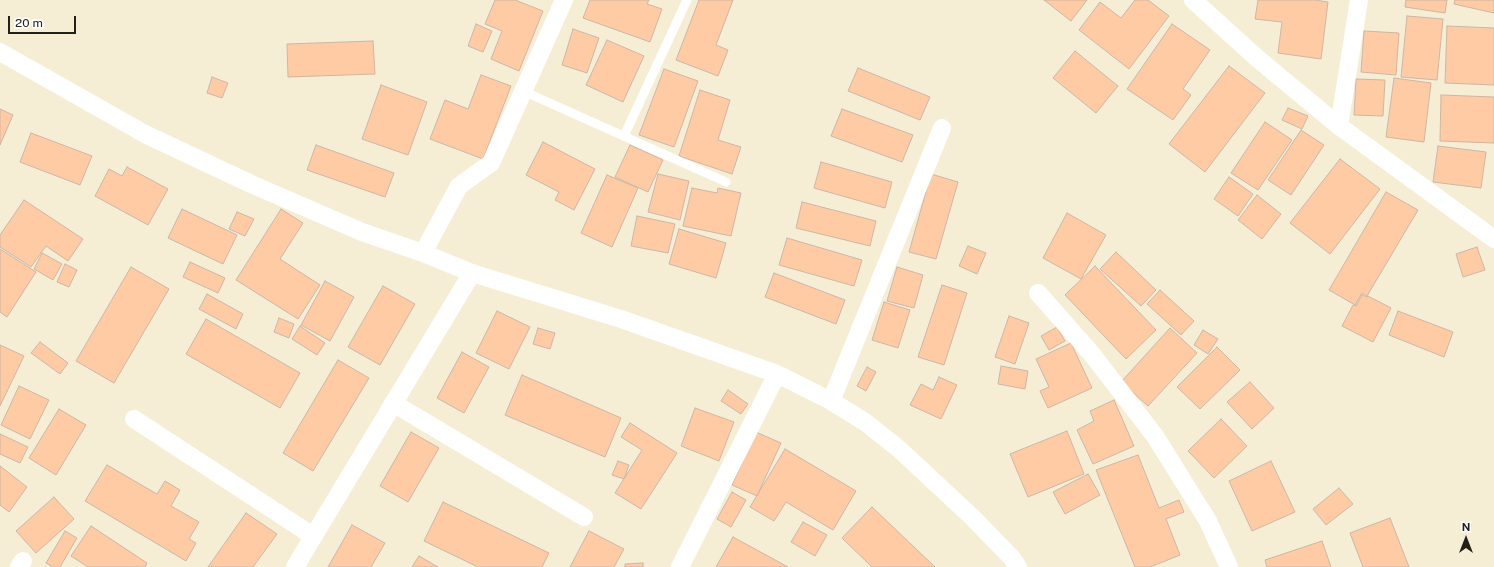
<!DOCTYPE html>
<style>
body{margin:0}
#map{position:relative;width:1494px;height:567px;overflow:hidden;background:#f6edd5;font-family:"Public Sans",sans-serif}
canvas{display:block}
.north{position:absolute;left:1446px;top:519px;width:40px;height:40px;-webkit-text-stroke:3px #fff;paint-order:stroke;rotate:0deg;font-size:11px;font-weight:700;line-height:16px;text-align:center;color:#232017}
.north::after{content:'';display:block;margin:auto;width:14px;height:18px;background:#232017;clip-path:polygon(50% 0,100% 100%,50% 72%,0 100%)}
.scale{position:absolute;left:8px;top:16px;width:68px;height:18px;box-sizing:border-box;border:2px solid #232017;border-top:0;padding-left:5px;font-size:12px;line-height:14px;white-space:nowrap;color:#232017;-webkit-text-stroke:3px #fff;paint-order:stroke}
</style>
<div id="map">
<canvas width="1494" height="567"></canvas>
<div class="north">N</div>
<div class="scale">20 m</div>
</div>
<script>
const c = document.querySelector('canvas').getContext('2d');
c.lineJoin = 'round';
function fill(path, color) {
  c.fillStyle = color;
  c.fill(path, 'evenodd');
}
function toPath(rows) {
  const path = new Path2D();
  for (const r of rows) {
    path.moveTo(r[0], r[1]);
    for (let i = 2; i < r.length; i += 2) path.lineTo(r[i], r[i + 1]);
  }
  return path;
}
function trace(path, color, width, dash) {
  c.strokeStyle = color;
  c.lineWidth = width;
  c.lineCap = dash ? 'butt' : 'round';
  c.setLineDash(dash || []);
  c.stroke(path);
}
const building = toPath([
 [495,0,515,0,543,11,519,71,491,59,502,31,485,24,495,0],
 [590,0,649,0,647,4,662,9,650,42,583,18,590,0],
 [699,0,733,0,716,45,728,50,718,76,676,60,699,0],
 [1044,0,1087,0,1071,21,1044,0],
 [1135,0,1148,0,1169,16,1129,69,1079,30,1100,2,1121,18,1135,0],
 [1258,0,1315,0,1328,2,1321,59,1278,53,1282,22,1255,19,1258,0],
 [1406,0,1447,0,1445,13,1405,7,1406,0],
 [1455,0,1494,0,1494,13,1454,4,1455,0],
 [1407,16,1443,19,1437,80,1401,77,1407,16],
 [476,24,492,31,483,52,468,46,476,24],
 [1172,24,1210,50,1183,89,1191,95,1173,120,1127,89,1172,24],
 [1447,26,1494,28,1494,85,1445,83,1447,26],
 [573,29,599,38,587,73,562,65,573,29],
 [1364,31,1399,33,1396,75,1361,72,1364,31],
 [607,40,644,56,623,102,586,85,607,40],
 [373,41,375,74,288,77,287,44,373,41],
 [1075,51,1118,86,1096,113,1053,78,1075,51],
 [1229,66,1265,93,1205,172,1169,144,1229,66],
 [858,68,930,97,920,120,848,91,858,68],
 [664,69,698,81,674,147,639,135,664,69],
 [481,75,511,86,483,159,430,139,445,100,468,109,481,75],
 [212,77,228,83,222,98,207,93,212,77],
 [1394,78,1431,83,1424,142,1386,137,1394,78],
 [1356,79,1385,80,1383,116,1354,115,1356,79],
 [381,85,427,102,408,155,362,139,381,85],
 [700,90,730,100,718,140,741,147,732,174,679,156,700,90],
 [1441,95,1494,97,1494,143,1440,141,1441,95],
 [1288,108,1308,116,1302,129,1282,120,1288,108],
 [0,109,13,115,0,145,0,109],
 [842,109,913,135,902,162,831,136,842,109],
 [1265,122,1292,140,1258,190,1231,173,1265,122],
 [1301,130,1324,145,1291,195,1268,180,1301,130],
 [31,133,92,156,80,185,20,162,31,133],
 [543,142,595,169,574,210,555,200,559,192,526,175,543,142],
 [316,145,394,173,385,197,307,170,316,145],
 [630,145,663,160,648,192,615,177,630,145],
 [1438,146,1486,152,1481,188,1433,182,1438,146],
 [1340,159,1380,189,1330,254,1290,223,1340,159],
 [821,162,892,182,885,208,814,188,821,162],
 [127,167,168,189,148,225,95,196,109,169,122,176,127,167],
 [658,174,689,181,680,220,648,212,658,174],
 [931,174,958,182,936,259,909,252,931,174],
 [607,175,638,188,612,247,581,233,607,175],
 [1229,177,1253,194,1238,216,1214,199,1229,177],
 [692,188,717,193,718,188,741,193,731,236,683,226,692,188],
 [1386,192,1418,210,1367,296,1362,293,1355,305,1329,290,1386,192],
 [1257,195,1281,214,1262,239,1238,220,1257,195],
 [24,200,83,239,68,261,46,246,31,267,0,247,0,235,24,200],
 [802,202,876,221,870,246,796,228,802,202],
 [182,209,237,235,223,264,168,238,182,209],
 [281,209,303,223,280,259,320,285,298,319,236,280,281,209],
 [237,212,254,219,245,236,229,229,237,212],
 [1067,213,1106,235,1081,279,1043,258,1067,213],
 [637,216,675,224,668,253,631,246,637,216],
 [679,229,726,243,716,278,669,264,679,229],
 [787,238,862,260,854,286,779,265,787,238],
 [968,246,986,253,977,274,959,266,968,246],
 [1477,247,1485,270,1463,277,1456,254,1477,247],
 [0,249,36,272,7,317,0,312,0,249],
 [1116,252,1156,290,1141,306,1100,269,1116,252],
 [42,253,62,264,53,280,34,269,42,253],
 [190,262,225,278,218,293,183,277,190,262],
 [65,264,77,270,69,287,57,282,65,264],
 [1095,266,1156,330,1126,359,1065,295,1095,266],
 [131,267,169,289,114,383,76,361,131,267],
 [897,267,923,275,914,308,887,301,897,267],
 [774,273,845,300,836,324,765,297,774,273],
 [325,281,354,297,330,341,301,325,325,281],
 [942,285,967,293,944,365,918,357,942,285],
 [383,286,415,304,380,365,348,347,383,286],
 [1160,290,1194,321,1181,335,1147,304,1160,290],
 [207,294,243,314,236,329,199,309,207,294],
 [1362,295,1367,297,1368,296,1391,308,1373,342,1342,326,1353,305,1356,306,1362,295],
 [884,302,910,310,898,348,872,340,884,302],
 [497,311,530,327,509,369,476,353,497,311],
 [1398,311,1453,332,1444,357,1389,335,1398,311],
 [1009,316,1029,323,1015,364,995,357,1009,316],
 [279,318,294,324,289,338,274,332,279,318],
 [206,319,300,373,280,408,186,354,206,319],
 [300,326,325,343,317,355,292,339,300,326],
 [1057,327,1065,341,1049,350,1041,336,1057,327],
 [538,328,555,333,550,349,533,344,538,328],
 [1170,328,1197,353,1148,406,1121,382,1170,328],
 [1203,330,1218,339,1208,354,1194,345,1203,330],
 [40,342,68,363,60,374,31,353,40,342],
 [1071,343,1092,388,1048,408,1040,391,1049,387,1036,359,1071,343],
 [0,345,24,356,0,406,0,345],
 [1217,347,1240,370,1200,409,1177,387,1217,347],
 [462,352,489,367,464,413,437,398,462,352],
 [338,360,369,378,313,471,283,453,338,360],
 [1001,366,1028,371,1025,389,998,384,1001,366],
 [867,367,876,372,866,391,857,386,867,367],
 [522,375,621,418,605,457,505,415,522,375],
 [939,377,957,385,941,419,910,405,921,384,933,390,939,377],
 [1250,382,1274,408,1252,429,1227,402,1250,382],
 [19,386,49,400,30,439,1,425,19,386],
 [728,390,748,404,741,414,721,401,728,390],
 [1114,400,1134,446,1093,464,1077,430,1094,421,1090,411,1114,400],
 [695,408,734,422,719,461,681,446,695,408],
 [59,409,86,425,56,475,29,458,59,409],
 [1221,419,1247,446,1214,478,1188,451,1221,419],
 [630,423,677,453,641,509,615,493,642,450,621,437,630,423],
 [1067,431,1084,474,1028,497,1010,454,1067,431],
 [411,432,439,448,408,502,380,486,411,432],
 [756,432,781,443,757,496,732,485,756,432],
 [0,434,28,447,20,463,0,454,0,434],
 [785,449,856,491,833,530,786,502,774,521,750,507,785,449],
 [1138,455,1159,508,1179,500,1184,512,1166,519,1180,555,1150,567,1135,567,1096,470,1138,455],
 [618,461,629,465,624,479,612,475,618,461],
 [1271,461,1295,512,1252,531,1229,481,1271,461],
 [107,465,157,494,165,481,180,490,171,506,199,522,189,539,196,543,186,561,85,501,107,465],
 [0,466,27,487,9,512,0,505,0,466],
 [1088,474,1100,495,1065,514,1053,492,1088,474],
 [1339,488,1353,504,1326,525,1313,509,1339,488],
 [732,492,746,500,731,527,717,519,732,492],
 [54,497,74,519,36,553,16,531,54,497],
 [443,502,549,553,542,567,478,567,424,541,443,502],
 [872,507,935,567,872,567,842,538,872,507],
 [246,513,277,534,253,567,208,567,246,513],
 [1390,518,1409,567,1363,567,1350,533,1390,518],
 [803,522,827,535,815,556,791,542,803,522],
 [352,525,385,543,371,567,328,567,352,525],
 [91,526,147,563,145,567,88,567,71,556,91,526],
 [65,531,77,538,60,567,53,567,46,563,65,531],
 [589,531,624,549,614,567,570,567,589,531],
 [733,537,788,567,716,567,733,537],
 [1322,541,1331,567,1267,567,1265,560,1322,541],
 [419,556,438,567,412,567,419,556],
 [643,563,643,567,625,567,625,564,643,563]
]);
fill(building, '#ffcba4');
trace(building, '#ccb6a6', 1);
trace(toPath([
 [523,91,726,182],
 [624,136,687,0]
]), '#fff', 9);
trace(toPath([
 [1193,0,1258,59,1339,126,1494,239],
 [0,52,145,134,251,184,362,232,423,253,472,273,621,319,777,374,831,401,865,422,899,449,972,517,1012,558,1018,567],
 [1339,126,1359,0],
 [423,253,459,186,491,163,564,0],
 [1038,293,1091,353,1155,436,1208,521,1229,567],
 [831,401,942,128],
 [393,403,584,517],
 [134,419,313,536],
 [19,567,23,561],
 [295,567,472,273],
 [680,567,777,374]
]), '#fff', 18);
</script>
